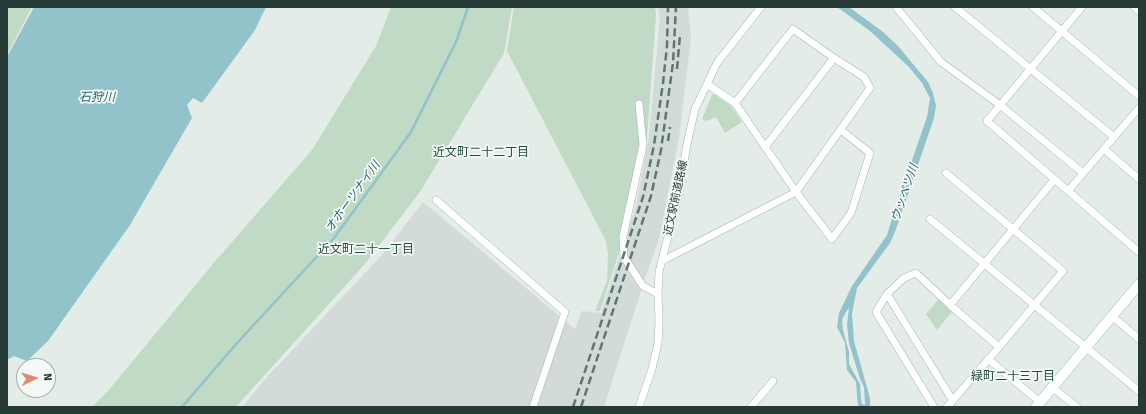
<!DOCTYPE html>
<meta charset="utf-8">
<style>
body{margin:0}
#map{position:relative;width:1146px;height:414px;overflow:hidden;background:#e4ece8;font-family:"Fira Sans",sans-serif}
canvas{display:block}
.frame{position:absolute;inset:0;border:8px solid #263b35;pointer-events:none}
.north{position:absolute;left:16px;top:358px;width:40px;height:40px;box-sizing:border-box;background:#f4f9f6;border:1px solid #a2ada9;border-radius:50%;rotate:85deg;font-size:11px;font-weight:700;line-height:16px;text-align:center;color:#263b35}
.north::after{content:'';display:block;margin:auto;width:14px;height:18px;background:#e1876d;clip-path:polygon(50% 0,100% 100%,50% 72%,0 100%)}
</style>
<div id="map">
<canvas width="1146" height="414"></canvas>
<div class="frame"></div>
<div class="north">N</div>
</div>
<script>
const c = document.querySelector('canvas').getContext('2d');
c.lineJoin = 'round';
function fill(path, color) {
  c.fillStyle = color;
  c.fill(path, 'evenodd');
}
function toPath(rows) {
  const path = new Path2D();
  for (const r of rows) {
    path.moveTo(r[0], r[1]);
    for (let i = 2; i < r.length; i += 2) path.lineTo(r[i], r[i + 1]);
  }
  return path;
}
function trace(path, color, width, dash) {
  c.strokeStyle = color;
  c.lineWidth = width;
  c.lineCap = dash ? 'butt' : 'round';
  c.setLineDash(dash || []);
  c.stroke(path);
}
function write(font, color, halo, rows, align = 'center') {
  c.font = font + ' "Fira Sans","Noto Sans JP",sans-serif';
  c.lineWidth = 3.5;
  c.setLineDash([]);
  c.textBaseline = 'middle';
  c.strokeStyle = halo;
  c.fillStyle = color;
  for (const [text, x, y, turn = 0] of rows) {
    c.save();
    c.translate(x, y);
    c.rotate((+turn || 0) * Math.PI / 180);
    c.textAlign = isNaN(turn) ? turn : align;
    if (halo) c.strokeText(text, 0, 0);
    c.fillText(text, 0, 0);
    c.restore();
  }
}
fill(toPath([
 [658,7,688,7,691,38,679,138,659,239,646,275,604,407,242,407,267,377,381,256,423,202,575,329,582,311,601,313,636,206,649,136,660,17]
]), '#d2dbd7');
fill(toPath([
 [7,7,32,7,7,55],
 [391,7,512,7,504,53,420,192,364,265,236,407,92,407,107,392,218,258,312,150,376,46],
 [514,7,655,7,656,16,647,137,634,206,600,311,595,311,607,281,608,255,606,241,507,51],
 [714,94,731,106,742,122,725,133,716,117,706,121,702,119,712,95],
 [939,299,952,312,937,330,926,314]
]), '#c0dac6');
fill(toPath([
 [34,7,266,7,255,30,202,103,193,98,187,105,192,118,130,225,48,341,27,361,14,356,7,360,7,57],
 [837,7,849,7,883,32,898,46,928,82,933,93,936,106,934,118,895,232,890,243,857,288,852,314,854,341,870,398,870,407,858,406,856,382,847,370,845,343,837,327,839,313,852,286,887,235,894,212,927,117,930,98,922,83,909,67,870,31],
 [849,308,847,325,849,343,860,379,864,387,865,405,862,404,861,399,860,384,849,364,849,352,843,330,842,320,846,312]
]), '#93c3ca');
trace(toPath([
 [182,407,237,343,334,238,411,132,456,42,468,7]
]), '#93c3ca', 2.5);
const minor = toPath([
 [896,7,941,62,1000,105,1083,173],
 [955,7,1114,137],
 [1033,7,1139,96],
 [1082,7,987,121,1139,252],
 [1134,7,1139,11],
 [707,84,735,103,796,192,832,239,851,213,870,153,841,130],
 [639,104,643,145,623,237,624,257,643,286,658,294],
 [765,147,834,58],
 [1104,149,1139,179],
 [946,173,1063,271,999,347,947,407],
 [1068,191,1139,108],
 [436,200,565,312,533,407],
 [930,219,1139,391],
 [662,261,796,192,870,88,864,77,834,58,793,29,735,103],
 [887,294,876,312,934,407],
 [950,305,1054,180],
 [1112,316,1139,339],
 [988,359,1040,402],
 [1052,387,1077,407],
 [953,401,887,294,904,278,916,273,950,305,999,347],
 [639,407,652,369,658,343,659,322,658,294,659,272,679,193,687,144,695,109,717,63,761,7],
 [751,407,773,381]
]);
const secondary = toPath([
 [1036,407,1139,284]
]);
trace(minor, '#a7b3af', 8);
trace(secondary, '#a4b6af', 11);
trace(minor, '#fff', 7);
trace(secondary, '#fff', 10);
trace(toPath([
 [677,69,680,35],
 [668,141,670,127],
 [573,407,643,197,654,145,663,83,667,46,668,7],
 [581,407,651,196,661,150,673,63,676,7]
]), '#607670', 2.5, [8, 4]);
write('11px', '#263b35', '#f4f9f6', [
 ["近文駅前道路線",676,198,-78]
]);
write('italic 12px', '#276570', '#f4f9f6', [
 ["石狩川",97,98],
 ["ウッペツ川",905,193,-71],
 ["オホーツナイ川",353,197,-54]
]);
write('12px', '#244b40', '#f4f9f6', [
 ["近文町二十二丁目",481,153],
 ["近文町二十一丁目",366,250],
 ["緑町二十三丁目",1013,377]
]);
</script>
